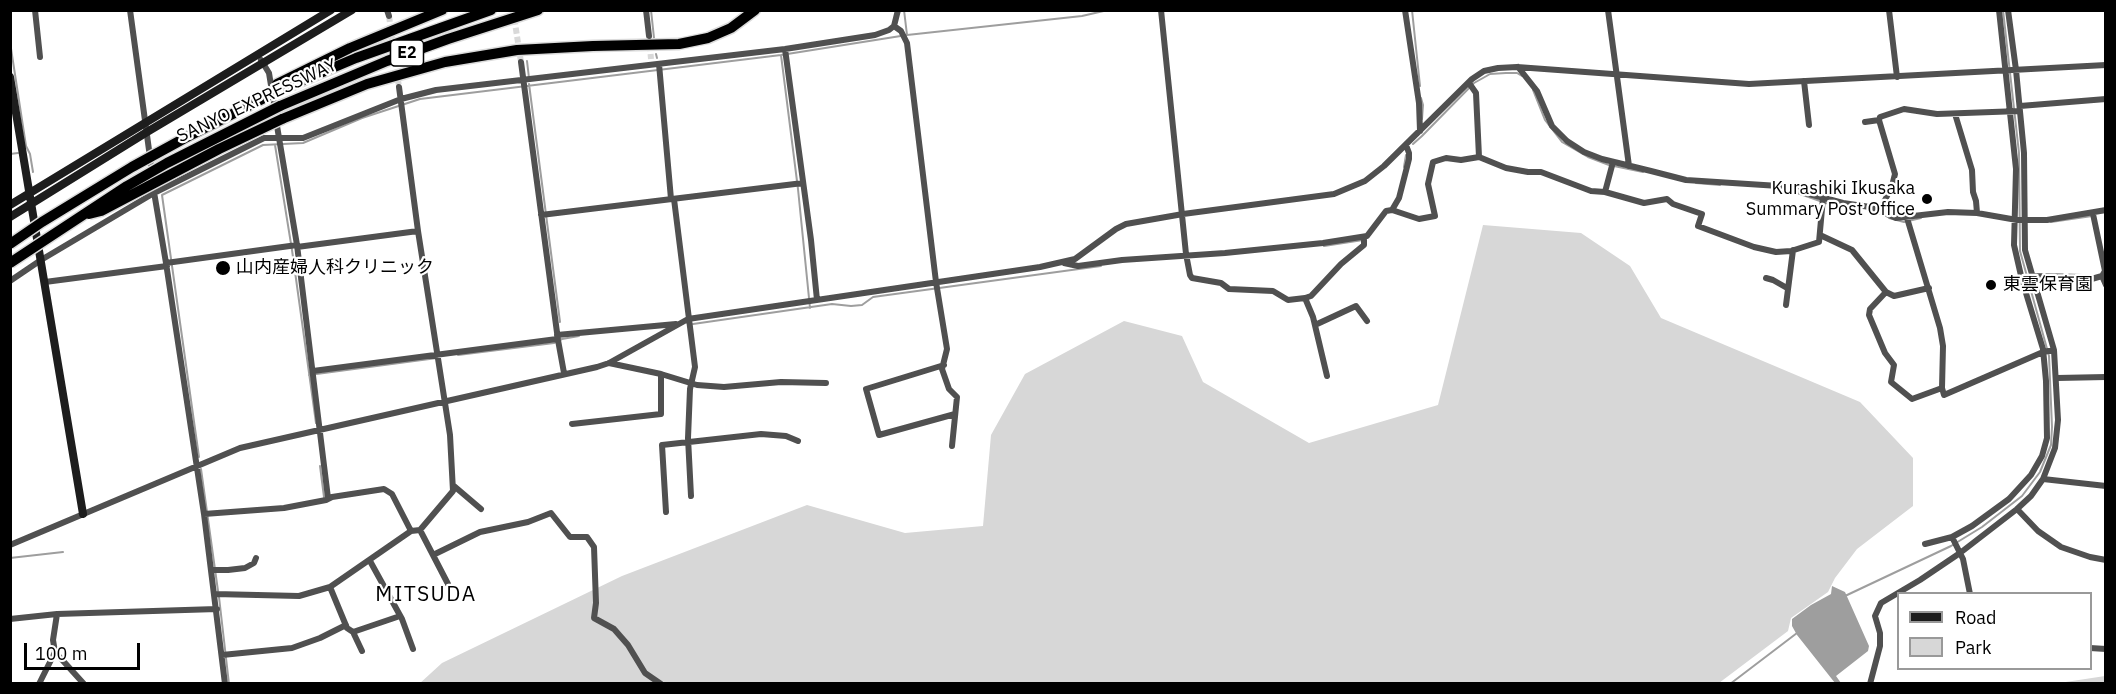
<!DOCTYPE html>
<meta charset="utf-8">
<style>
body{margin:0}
#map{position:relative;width:2116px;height:694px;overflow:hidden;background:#fff;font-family:"IBM Plex Sans",sans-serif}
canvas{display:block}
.frame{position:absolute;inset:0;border:12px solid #000;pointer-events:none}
.legend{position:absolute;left:1897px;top:592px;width:195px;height:78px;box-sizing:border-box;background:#fff;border:2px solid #999;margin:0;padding:8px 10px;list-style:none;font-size:18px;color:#000}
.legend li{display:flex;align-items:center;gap:12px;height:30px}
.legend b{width:30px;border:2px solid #999}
.scale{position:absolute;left:24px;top:643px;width:116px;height:27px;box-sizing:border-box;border:3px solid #000;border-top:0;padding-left:8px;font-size:18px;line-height:21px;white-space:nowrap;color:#000;-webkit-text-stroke:4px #fff;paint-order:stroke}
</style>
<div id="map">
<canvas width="2116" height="694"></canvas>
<div class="frame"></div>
<ul class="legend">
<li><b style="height:8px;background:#1d1d1d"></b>Road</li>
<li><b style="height:16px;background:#d7d7d7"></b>Park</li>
</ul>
<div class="scale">100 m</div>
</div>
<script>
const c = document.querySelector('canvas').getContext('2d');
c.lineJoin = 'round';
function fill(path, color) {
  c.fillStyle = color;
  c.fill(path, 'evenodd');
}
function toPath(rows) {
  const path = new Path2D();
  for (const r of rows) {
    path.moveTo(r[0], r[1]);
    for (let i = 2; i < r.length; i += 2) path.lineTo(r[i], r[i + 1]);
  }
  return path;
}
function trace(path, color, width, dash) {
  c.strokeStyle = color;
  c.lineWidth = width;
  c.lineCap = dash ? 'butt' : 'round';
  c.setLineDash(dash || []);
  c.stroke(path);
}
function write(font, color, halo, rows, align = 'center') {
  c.font = font + ' "IBM Plex Sans","Noto Sans JP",sans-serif';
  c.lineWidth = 4.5;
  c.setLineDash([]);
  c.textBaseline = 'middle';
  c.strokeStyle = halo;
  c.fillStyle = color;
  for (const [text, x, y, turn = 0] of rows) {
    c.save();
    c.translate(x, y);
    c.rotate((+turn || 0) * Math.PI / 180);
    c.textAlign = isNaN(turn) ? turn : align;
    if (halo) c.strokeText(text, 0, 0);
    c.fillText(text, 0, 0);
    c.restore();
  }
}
fill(toPath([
 [1483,225,1581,233,1630,266,1661,318,1860,402,1913,458,1913,506,1857,549,1835,578,1828,592,1791,618,1788,631,1719,683,419,684,442,663,622,576,807,505,905,533,983,526,991,435,1025,374,1124,321,1182,336,1203,382,1309,443,1438,405],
 [2105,676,2105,683,2059,683]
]), '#d7d7d7');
fill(toPath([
 [1832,586,1845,592,1869,646,1868,651,1836,676,1841,683,1835,683,1797,635,1792,626,1792,619,1811,605,1831,594]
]), '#9e9e9e');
trace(toPath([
 [651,10,654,38],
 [904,10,907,35],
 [1412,10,1420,86],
 [10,42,26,146,30,154,33,172],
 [656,54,657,58],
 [781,55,798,189,810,308],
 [527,61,529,78],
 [529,84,560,322],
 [1533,90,1545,120,1562,142,1588,157,1609,165,1643,172],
 [1421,98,1423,105,1422,119],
 [1422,136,1474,83,1483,78,1490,74,1506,73,1517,73,1522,76],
 [1413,144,1422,136],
 [275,145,292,250,316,423],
 [10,154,18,153],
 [1404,167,1406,155],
 [1696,183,1720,185],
 [1776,189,1791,192],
 [1800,194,1820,201],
 [1825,203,1840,205],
 [1889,218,1904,222,1921,218],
 [2051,222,2092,216],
 [1324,246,1363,240],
 [693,324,832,304,851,306,862,305,873,297,1101,266],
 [458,355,554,343,562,339,579,336],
 [309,375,437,358],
 [199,457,162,195,263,145,303,143,362,118,420,99,781,55,907,35,1082,16,1108,10],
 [320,466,324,497],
 [201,469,218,591],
 [10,558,63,552],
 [1845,596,1951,546,1982,527,2022,496,2040,472,2051,445,2052,427,2049,356,2020,251,2019,153,2003,10],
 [219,597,229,684],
 [1730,684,1797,633]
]), '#9e9e9e', 2);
trace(toPath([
 [513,10,521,62],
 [389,16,399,87],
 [649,36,651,59]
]), '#d9d9d9', 6, [6, 3]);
const highway = toPath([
 [277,84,350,48,442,10],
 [278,91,356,58,491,10],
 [280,106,387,61,448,39,538,10],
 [282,119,367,84,445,62,517,50,593,46,679,44,708,38,731,28,755,10]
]);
trace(highway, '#dbdbdb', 13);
trace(toPath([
 [35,10,40,57],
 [130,10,152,172],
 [387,10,389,16],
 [646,10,649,36],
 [1161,10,1186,254,1190,275,1192,278,1221,283,1229,289,1273,291,1288,300,1305,298,1311,296,1341,264,1364,245,1364,237],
 [1405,10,1419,103,1420,131],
 [1608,10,1629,166],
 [1889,10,1897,77],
 [894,26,901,31,907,43,936,282,947,349,942,369,949,389,957,397,952,446],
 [785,49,811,240,817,300],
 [261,60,269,73,275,110],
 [521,62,558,340,564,373],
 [659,64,671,199],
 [1518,67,1537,91,1552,126,1567,141,1584,152,1602,159,1651,171,1686,180,1779,186,1843,203,1870,207,1896,218,1948,212,1977,213,2017,220,2047,220,2106,210],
 [1804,81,1809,125],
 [1469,83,1476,93,1479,157],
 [2020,106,2106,99],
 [1955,114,1972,170,1973,192,1976,201,1977,213],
 [276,120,297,245,328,498],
 [1879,120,1880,117,1904,109,1937,114,2020,111],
 [1865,122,1879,120,1895,174,1892,186,1880,210],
 [154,192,166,263,204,514,225,684],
 [1605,192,1613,162],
 [674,199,695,367,690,389,688,438,691,496],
 [1392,210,1419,219,1435,216,1428,184,1433,162,1446,158,1461,160,1479,157,1506,168,1528,172,1541,172,1591,191,1605,192,1644,203,1667,199,1673,204,1702,214,1698,226,1754,247,1776,252,1791,251,1819,242,1823,198],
 [2093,214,2105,271,2102,276],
 [541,215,803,183],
 [1907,218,1940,328,1943,346,1942,388,1944,395,2043,352,2054,350],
 [1820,235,1852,250,1886,292,1894,296,1929,288],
 [297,247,418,231],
 [166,263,297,245],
 [1064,263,1078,266,1122,260,1225,253,1323,243,1367,236,1386,211,1392,210,1399,198,1409,159,1409,153,1406,145],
 [2033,276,2083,277,2088,280,2102,276,2106,285],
 [1766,278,1773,280,1787,288],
 [10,281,41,260,154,193,264,138,303,138,401,99,436,90,785,49,875,35,889,30,894,26,898,10],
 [45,282,167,266],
 [1886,292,1870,309,1869,315,1885,353,1894,365,1891,382,1912,399,1942,388],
 [1305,298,1313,317,1327,376],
 [1786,305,1793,250],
 [1315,325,1356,306,1367,321],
 [557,335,676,324],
 [609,363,661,374,697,385,724,387,781,382,826,383],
 [944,365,866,389,879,435,955,414],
 [313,371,557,339],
 [2057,378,2106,377],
 [572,424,661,414,661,374],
 [2043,479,2106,486],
 [454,486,481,509],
 [2017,509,2038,531,2061,547,2090,557,2106,560],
 [666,512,662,445,761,434,786,436,798,441],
 [204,514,284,508,326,500,332,497,384,489,392,494,411,531],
 [420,530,448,584],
 [1952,537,1963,559,1970,594],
 [1925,544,1952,537,1972,526,2009,499,2031,475,2042,456,2047,438,2046,381,2043,349,2022,280,2014,245,2016,169,1999,10],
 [10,545,240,448,597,367,609,363,688,319,1040,267,1075,259,1116,229,1126,224,1183,214,1334,194,1365,181,1384,166,1472,79,1484,71,1498,68,1517,67,1749,84,2106,65],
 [433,555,480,532,528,522,551,513,570,537,587,537,594,547,596,603,594,618,614,629,628,645,645,673,661,684],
 [370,561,402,619,413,649],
 [212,570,228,570,245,568,254,563,256,558],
 [330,587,347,628,353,632,362,651],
 [215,594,299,596,330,587,411,531,420,530,453,491,450,435,418,231,399,87],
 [57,614,53,640,55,652,84,684],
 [10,619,57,614,217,609],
 [353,632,400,616],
 [2090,648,2106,649],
 [222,655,292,648,320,638,346,625],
 [39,684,55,652],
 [1870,684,1880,646,1880,633,1875,616,1881,603,1920,580,1960,553,2017,509,2031,496,2043,479,2055,448,2058,420,2054,350,2025,250,2024,153,2016,70,2008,10]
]), '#505050', 6);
trace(toPath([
 [10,77,83,514],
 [10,205,331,10],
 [10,217,147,132,352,10]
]), '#1d1d1d', 8);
trace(highway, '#000', 10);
const highwayBridge = toPath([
 [89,214,101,211,219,149,282,119],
 [10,244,42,222,132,167,185,138,278,91],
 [10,263,127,186,167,163,280,106]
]);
trace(highwayBridge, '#dbdbdb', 13, []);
trace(highwayBridge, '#000', 10);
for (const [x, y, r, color] of [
 [1927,199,6,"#000"],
 [223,268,8,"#000"],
 [1991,285,6,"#000"]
]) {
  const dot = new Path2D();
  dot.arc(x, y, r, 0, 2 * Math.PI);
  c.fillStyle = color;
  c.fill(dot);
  trace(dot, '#fff', 2);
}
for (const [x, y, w] of [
 [407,53,33]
]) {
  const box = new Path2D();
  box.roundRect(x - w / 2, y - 13, w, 26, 4.5);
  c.fillStyle = '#fff';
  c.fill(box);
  trace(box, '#000', 1.5);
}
write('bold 16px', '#000', null, [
 ["E2",407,53]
]);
write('18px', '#000', '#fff', [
 ["SANYO EXPRESSWAY",257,101,-25]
]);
write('18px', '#000', '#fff', [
 ["Kurashiki Ikusaka",1915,189,"right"],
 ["Summary Post Office",1915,210,"right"],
 ["山内産婦人科クリニック",236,268],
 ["東雲保育園",2003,285]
], 'left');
c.letterSpacing = '1.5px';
write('21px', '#000', '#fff', [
 ["MITSUDA",426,595]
]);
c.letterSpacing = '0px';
</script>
